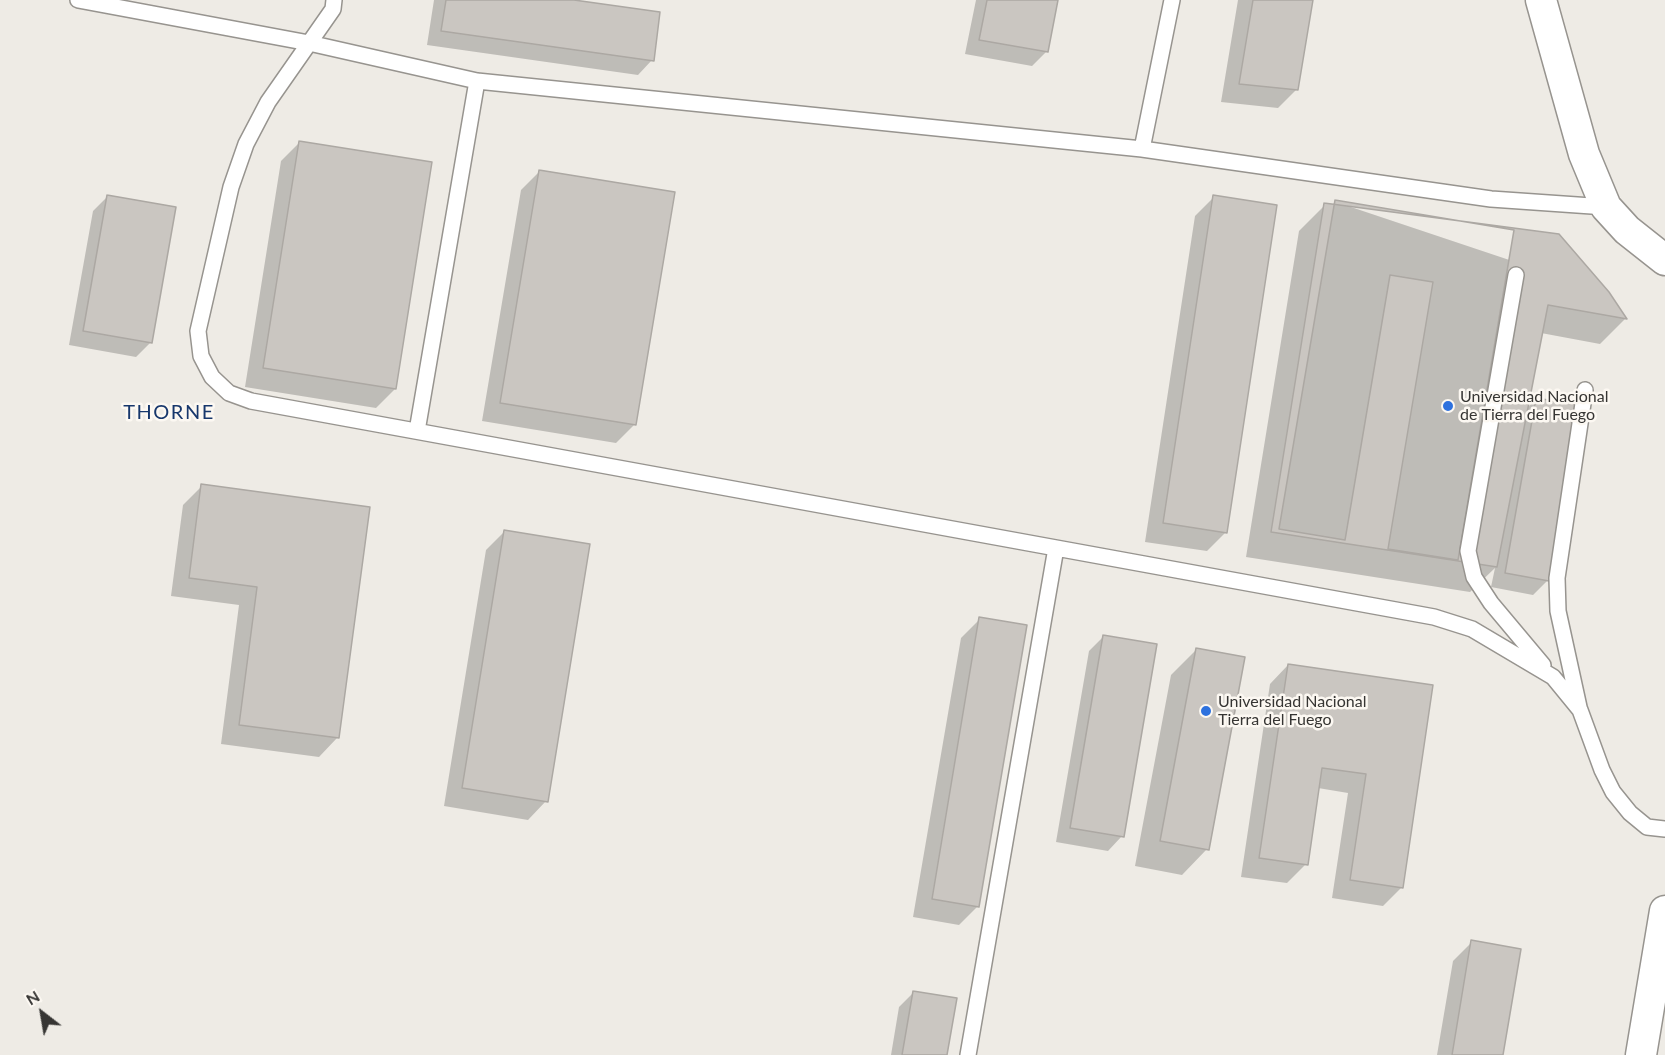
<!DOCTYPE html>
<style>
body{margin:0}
#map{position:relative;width:1665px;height:1055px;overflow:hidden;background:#eeebe5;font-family:Lato,sans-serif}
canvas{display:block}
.north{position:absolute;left:12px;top:983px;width:60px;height:60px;-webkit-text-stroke:4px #fcf8f2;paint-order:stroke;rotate:329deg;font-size:16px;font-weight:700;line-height:24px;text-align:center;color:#363533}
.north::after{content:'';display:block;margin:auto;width:21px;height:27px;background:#363533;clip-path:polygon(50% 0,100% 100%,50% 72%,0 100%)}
</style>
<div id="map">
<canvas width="1665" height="1055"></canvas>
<div class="north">N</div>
</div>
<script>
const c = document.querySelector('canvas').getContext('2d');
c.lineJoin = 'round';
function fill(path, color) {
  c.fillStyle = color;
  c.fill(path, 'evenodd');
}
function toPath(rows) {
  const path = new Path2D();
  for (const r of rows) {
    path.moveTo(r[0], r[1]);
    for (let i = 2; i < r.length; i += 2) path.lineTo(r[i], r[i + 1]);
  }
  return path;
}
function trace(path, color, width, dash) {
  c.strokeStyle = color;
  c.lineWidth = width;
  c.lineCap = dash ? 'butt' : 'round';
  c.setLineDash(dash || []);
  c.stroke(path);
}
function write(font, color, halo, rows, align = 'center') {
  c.font = font + ' Lato,sans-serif';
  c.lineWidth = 5;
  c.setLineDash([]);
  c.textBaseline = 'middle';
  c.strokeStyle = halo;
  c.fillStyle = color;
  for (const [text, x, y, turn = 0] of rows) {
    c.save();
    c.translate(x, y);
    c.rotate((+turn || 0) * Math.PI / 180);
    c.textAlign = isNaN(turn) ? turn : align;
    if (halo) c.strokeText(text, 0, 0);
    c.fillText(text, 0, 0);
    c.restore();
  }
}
fill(toPath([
 [434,0,563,0,652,60,638,75,427,45],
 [976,0,1056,0,1046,52,1032,66,965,54],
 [1238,0,1311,0,1297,89,1278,108,1221,102],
 [300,142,395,389,376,408,245,387,281,161],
 [540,171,635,424,616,443,482,421,521,190],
 [108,196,151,342,136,357,69,345,93,211],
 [1214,197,1226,532,1207,551,1145,542,1195,216],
 [1336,202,1608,293,1625,319,1600,344,1541,333,1526,409,1536,399,1548,580,1533,595,1491,587,1495,568,1470,592,1246,557,1299,231,1325,205,1332,206],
 [202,486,369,508,337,738,319,757,221,744,239,605,171,596,183,505],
 [505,531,546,801,528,820,444,806,486,550],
 [980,619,978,906,959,925,913,917,961,638],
 [1103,637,1122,836,1108,851,1056,842,1089,651],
 [1197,649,1207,849,1182,875,1135,866,1171,675],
 [1288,665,1431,686,1402,887,1383,906,1332,898,1348,793,1318,788,1306,864,1287,883,1241,877,1270,684],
 [1472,942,1502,1055,1437,1055,1453,961],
 [913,993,946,1055,891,1055,899,1007]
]), '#0003');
const building = toPath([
 [446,0,574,0,660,12,654,61,441,31,446,0],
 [987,0,1058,0,1048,52,979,40,987,0],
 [1253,0,1313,0,1298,90,1239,84,1253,0],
 [299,141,432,162,396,389,263,368,299,141],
 [539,170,675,192,636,425,500,403,539,170],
 [107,195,176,207,152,343,83,331,107,195],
 [1213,195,1277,205,1227,533,1163,523,1213,195],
 [1335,200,1514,230,1458,560,1388,549,1433,282,1390,275,1345,540,1279,529,1335,200],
 [1324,203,1559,234,1609,292,1627,319,1548,305,1497,567,1271,532,1324,203],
 [1536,398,1579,405,1549,581,1505,573,1536,398],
 [201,484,370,507,339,738,239,725,257,587,189,578,201,484],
 [504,530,590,544,548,802,462,788,504,530],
 [979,617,1027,625,979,907,932,899,979,617],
 [1103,635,1157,644,1124,837,1070,828,1103,635],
 [1196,648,1245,657,1209,850,1160,841,1196,648],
 [1288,664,1433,685,1403,888,1350,880,1366,774,1322,768,1308,865,1259,858,1288,664],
 [1471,940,1521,949,1503,1055,1452,1055,1471,940],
 [913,991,957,998,947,1055,902,1055,913,991]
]);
fill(building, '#cac6c1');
trace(building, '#aca8a3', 1.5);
const lane = toPath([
 [78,0,309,43,477,81,1142,149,1491,199,1606,207],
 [334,0,333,9,268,102,246,144,231,187,198,331,201,356,212,377,229,393,251,401,1434,617,1472,629,1553,677,1580,710,1602,770,1613,792,1630,813,1647,827,1665,829],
 [1142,149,1172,0],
 [1516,275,1468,551,1474,577,1491,603,1543,665],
 [417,431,477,81],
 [1579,707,1558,611,1557,578,1585,390],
 [968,1055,1056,548]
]);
const street = toPath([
 [1541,0,1584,154,1606,207,1627,230,1665,260],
 [1641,1055,1665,911]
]);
trace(lane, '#97948f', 18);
trace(street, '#97948f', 33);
trace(lane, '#fff', 15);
trace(street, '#fff', 30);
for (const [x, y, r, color] of [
 [1448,406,6,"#2d71de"],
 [1206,711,6,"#2d71de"]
]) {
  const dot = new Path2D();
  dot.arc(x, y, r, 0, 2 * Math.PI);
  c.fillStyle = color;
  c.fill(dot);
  trace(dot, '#fcf8f2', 2);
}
write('16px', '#363533', '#fcf8f2', [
 ["Universidad Nacional",1460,397],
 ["de Tierra del Fuego",1460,415],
 ["Universidad Nacional",1218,702],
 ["Tierra del Fuego",1218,720]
], 'left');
c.letterSpacing = '1.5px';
write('20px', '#17376c', '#fcf8f2', [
 ["THORNE",169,413]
]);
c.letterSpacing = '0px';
</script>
